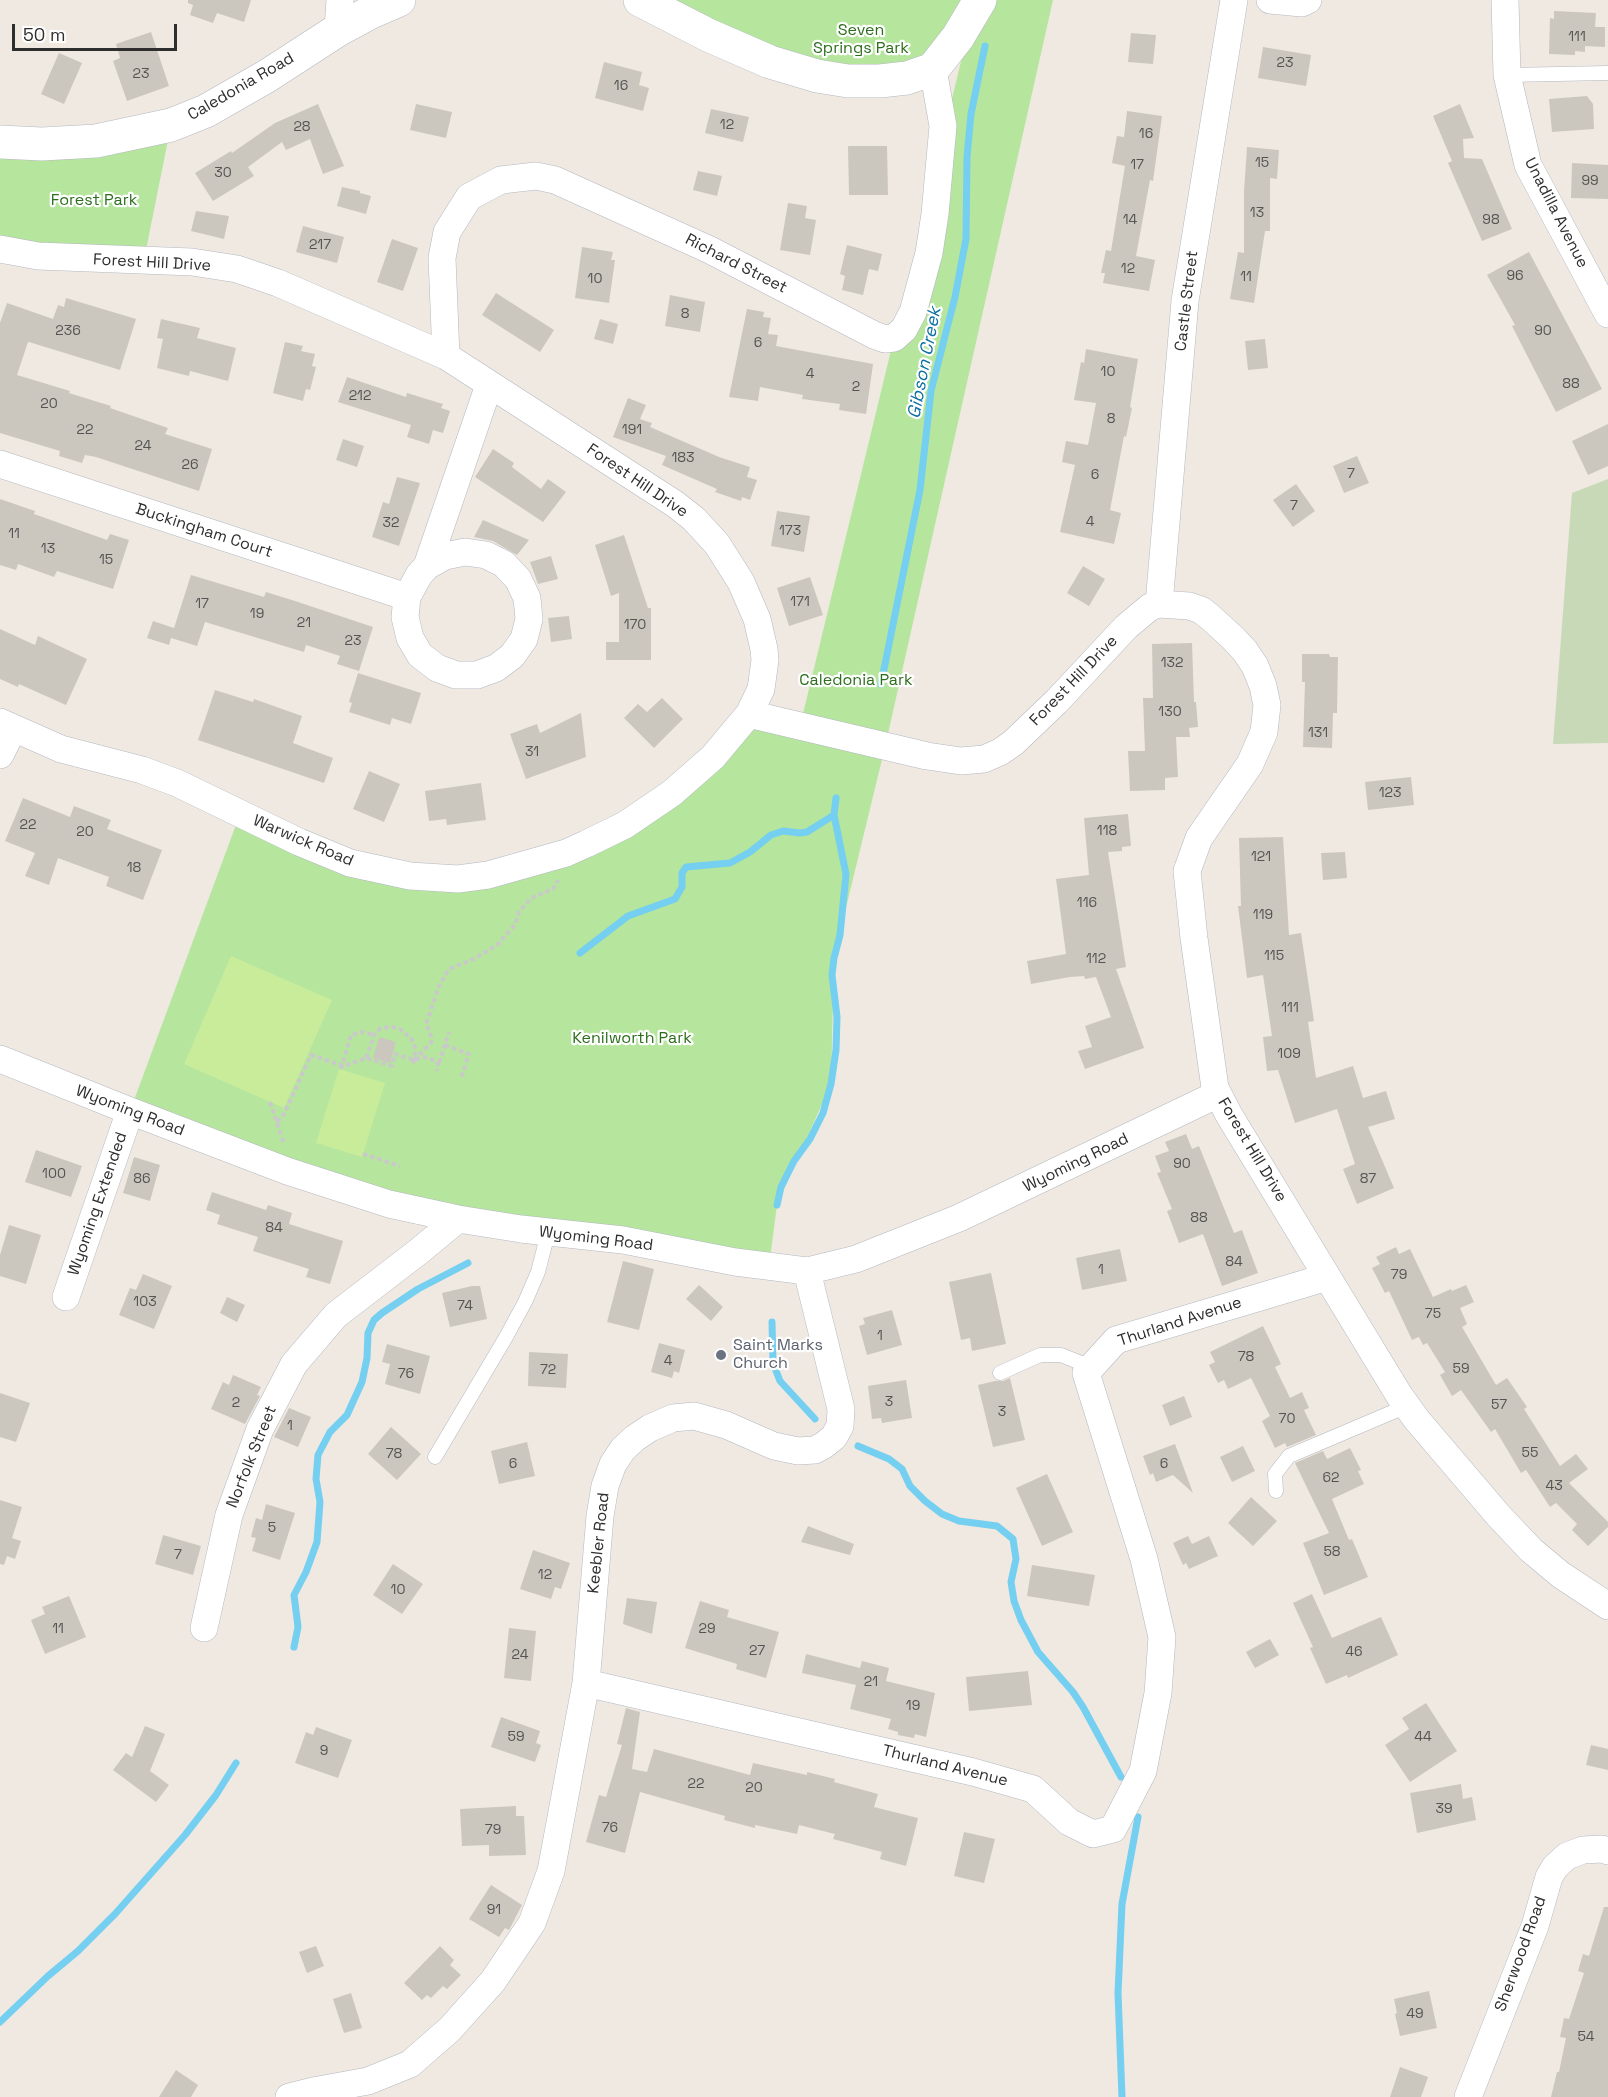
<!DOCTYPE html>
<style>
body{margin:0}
#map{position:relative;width:1608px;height:2097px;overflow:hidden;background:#efe9e1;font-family:"Space Grotesk",sans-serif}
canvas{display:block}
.scale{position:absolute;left:12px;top:24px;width:165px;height:27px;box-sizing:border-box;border:3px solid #2e2e2e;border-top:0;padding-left:8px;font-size:18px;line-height:21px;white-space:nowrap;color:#2e2e2e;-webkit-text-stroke:4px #fff;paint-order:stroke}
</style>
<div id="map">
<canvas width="1608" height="2097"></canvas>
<div class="scale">50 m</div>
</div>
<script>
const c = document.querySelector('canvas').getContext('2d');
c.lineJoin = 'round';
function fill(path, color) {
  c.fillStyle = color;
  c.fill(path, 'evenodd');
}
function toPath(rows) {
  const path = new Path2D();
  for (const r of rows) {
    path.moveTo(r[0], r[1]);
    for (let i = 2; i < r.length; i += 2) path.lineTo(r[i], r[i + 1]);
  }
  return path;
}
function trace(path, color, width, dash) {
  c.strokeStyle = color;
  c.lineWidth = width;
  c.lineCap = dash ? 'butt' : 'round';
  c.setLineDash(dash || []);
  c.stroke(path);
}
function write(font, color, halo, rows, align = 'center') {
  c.font = font + ' "Space Grotesk",sans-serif';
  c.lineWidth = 4.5;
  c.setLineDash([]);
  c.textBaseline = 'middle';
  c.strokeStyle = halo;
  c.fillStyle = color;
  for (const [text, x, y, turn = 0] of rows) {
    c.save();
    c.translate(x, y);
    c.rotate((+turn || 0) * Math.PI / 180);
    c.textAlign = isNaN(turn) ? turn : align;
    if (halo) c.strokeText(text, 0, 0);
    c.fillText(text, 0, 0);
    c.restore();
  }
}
fill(toPath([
 [640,0,1053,0,885,747,834,957,831,1084,777,1205,769,1266,495,1225,130,1111,240,814,436,879,625,825,749,714,800,726,973,12,946,54,848,81],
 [171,125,144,260,0,249,0,142]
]), '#b6e59e');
fill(toPath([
 [1608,479,1608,743,1553,744,1572,493]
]), '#c8d9b8');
fill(toPath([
 [231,956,332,1000,284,1108,184,1064],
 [339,1069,385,1083,362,1157,316,1143]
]), '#c9ec9a');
trace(toPath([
 [881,684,920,490,931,391,955,297,966,239,967,157,971,114,985,46],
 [580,953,628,916,675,899,682,887,682,873,686,867,730,863,750,852,771,835,783,831,800,833,807,832,834,815],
 [777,1205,781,1187,794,1161,810,1139,823,1113,831,1084,836,1050,837,1017,832,975,834,958,840,935,846,874,834,815,836,798],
 [772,1322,773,1363,780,1381,815,1419],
 [858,1446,889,1459,902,1469,910,1486,925,1501,942,1514,959,1521,997,1526,1013,1539,1016,1559,1011,1582,1014,1601,1021,1620,1038,1652,1073,1692,1083,1707,1121,1777],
 [294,1647,298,1627,294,1595,306,1572,317,1542,320,1502,316,1479,318,1455,330,1432,347,1415,362,1382,367,1358,368,1333,374,1320,382,1313,418,1289,468,1263],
 [0,2022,48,1976,78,1951,115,1914,185,1835,216,1795,236,1763],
 [1122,2097,1118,1993,1122,1904,1138,1817]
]), '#75cff0', 7);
fill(toPath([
 [188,0,251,0,244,22,217,13,213,23,190,15,193,5,188,3],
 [1554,11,1596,13,1595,27,1605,27,1605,47,1585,46,1585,52,1575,51,1575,55,1549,54,1550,18,1554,19],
 [151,32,169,86,127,101,113,61,120,58,116,44],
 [1131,33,1156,35,1153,64,1128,62],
 [1263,47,1311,55,1306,86,1258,78],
 [59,53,82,63,64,104,41,94],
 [604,62,642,72,639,85,649,88,643,111,595,98],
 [1587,96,1593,104,1594,129,1552,132,1549,99],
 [318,104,344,166,323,174,310,139,286,150,282,142,248,167,254,176,213,201,195,173,231,151,232,153,275,123],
 [416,104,452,112,446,138,410,130],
 [1460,104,1474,138,1463,139,1464,158,1482,159,1512,229,1482,241,1448,163,1452,161,1433,116],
 [711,109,749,117,743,142,705,133],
 [1127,111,1162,116,1153,181,1150,180,1136,256,1155,260,1149,291,1103,283,1105,273,1101,273,1106,250,1111,251,1125,166,1112,163,1117,136,1124,137],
 [848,146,887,146,888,195,849,195],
 [1247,147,1279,150,1277,179,1270,178,1270,231,1265,231,1254,303,1230,299,1238,252,1244,253,1244,191],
 [1572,163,1608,165,1608,199,1571,198],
 [698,171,722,176,717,196,693,190],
 [342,187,360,191,360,193,371,196,366,214,337,206],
 [788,203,807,206,805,218,816,220,810,255,780,250],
 [196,211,229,216,224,239,191,231],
 [303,226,344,237,337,263,296,252],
 [392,239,418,248,403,291,377,282],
 [847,245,882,254,878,271,869,269,863,295,842,290,845,276,840,274],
 [582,247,613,252,611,260,615,260,609,303,575,298],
 [1529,252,1602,389,1556,412,1512,326,1515,325,1487,275],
 [496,293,554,330,540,352,482,315],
 [670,295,705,302,700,332,665,326],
 [66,298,136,319,120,370,29,342,28,342,17,375,70,391,69,393,111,406,110,408,168,428,165,434,212,449,199,491,96,457,85,455,82,463,59,456,60,451,0,433,0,323,7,303,53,319,58,305,64,307],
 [747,309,764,312,763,317,771,318,768,334,778,335,776,346,873,364,866,414,839,410,840,404,802,399,803,395,760,387,758,401,729,397],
 [161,319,200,328,197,338,236,348,228,381,190,371,189,376,157,368,163,339,157,338],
 [600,319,618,324,613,344,594,339],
 [1265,339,1268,368,1248,370,1245,341],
 [285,342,303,346,301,351,315,354,312,366,316,367,310,390,306,389,303,401,273,393],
 [1086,349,1138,359,1130,407,1132,408,1126,437,1124,436,1110,510,1121,513,1114,544,1060,532,1075,465,1062,462,1066,441,1088,445,1096,403,1074,400,1081,362,1084,363],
 [347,377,406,397,407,393,443,404,441,408,450,411,443,433,433,430,429,444,407,437,411,425,338,402],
 [628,398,646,405,640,419,652,423,650,427,719,457,750,467,747,477,757,480,750,500,742,497,741,501,715,492,717,489,662,465,666,456,613,437],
 [1608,424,1608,466,1588,475,1572,441],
 [343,439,364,446,357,467,336,460],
 [493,449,514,463,512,467,541,489,548,479,566,492,543,522,475,477],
 [1357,456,1369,483,1344,493,1333,466],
 [397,477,420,483,399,546,372,537,383,502,389,504],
 [1296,484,1315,511,1293,527,1273,500],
 [0,499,35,511,34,514,107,540,110,534,129,540,113,589,57,571,54,577,18,564,16,570,0,565],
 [777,511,810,516,804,552,771,546],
 [483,520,529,540,517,555,493,541,474,537],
 [624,535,648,608,651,608,651,660,606,660,606,642,619,642,619,593,611,596,595,545],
 [551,556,558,579,538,584,530,562],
 [1083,566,1105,579,1089,606,1067,593],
 [191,575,264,597,266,592,295,601,373,627,359,671,337,664,340,656,306,645,304,652,205,622,197,646,171,638,169,645,147,638,153,621,174,628],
 [810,577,823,615,789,626,777,588],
 [569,616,572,639,551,642,548,618],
 [0,629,35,645,38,636,87,659,66,705,19,684,18,687,0,679],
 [1192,643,1194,702,1196,702,1198,727,1189,728,1190,737,1176,737,1178,777,1165,778,1165,790,1130,791,1128,751,1145,751,1143,698,1153,698,1152,644],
 [1302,654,1329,654,1330,657,1338,657,1337,713,1333,713,1332,748,1303,747,1305,682,1302,682],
 [358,673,421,693,411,724,392,718,390,725,349,712,352,703,349,702],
 [215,690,253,702,254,699,302,716,293,743,333,758,324,783,198,740],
 [662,698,683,719,654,748,624,718,638,704,647,712],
 [581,713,586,757,526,779,510,734,537,724,540,733],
 [369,771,400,784,384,822,353,809],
 [1411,777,1414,805,1368,810,1365,782],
 [481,783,486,820,447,825,446,819,429,821,425,791],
 [23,798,70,817,74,806,111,820,107,829,162,850,143,900,106,886,109,877,58,858,49,885,25,876,35,853,5,841],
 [1128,814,1131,846,1122,847,1122,851,1108,852,1126,967,1116,969,1144,1048,1085,1069,1078,1051,1092,1047,1085,1026,1111,1017,1096,977,1085,979,1084,976,1070,977,1031,984,1027,961,1066,954,1056,879,1089,875,1084,818],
 [1283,837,1289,935,1301,933,1314,1021,1308,1022,1316,1078,1353,1066,1363,1098,1386,1091,1395,1119,1368,1127,1394,1188,1357,1204,1343,1169,1355,1164,1337,1109,1295,1123,1278,1070,1267,1071,1263,1037,1272,1036,1263,975,1247,978,1238,906,1241,906,1239,838],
 [1345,852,1347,878,1323,880,1321,853],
 [379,1037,396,1042,390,1063,373,1058],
 [1186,1134,1192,1149,1199,1146,1234,1233,1242,1230,1258,1273,1222,1286,1203,1234,1179,1243,1167,1211,1172,1209,1157,1173,1161,1172,1155,1156,1169,1151,1165,1142],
 [36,1150,82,1166,71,1197,25,1182],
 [134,1157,160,1165,150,1201,123,1193],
 [212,1192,266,1210,268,1205,292,1213,289,1224,343,1241,330,1284,306,1277,309,1269,253,1251,258,1237,217,1224,220,1215,206,1210],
 [9,1225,41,1235,26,1284,0,1276,0,1255],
 [1396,1247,1399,1254,1410,1249,1433,1297,1451,1289,1452,1291,1466,1285,1474,1302,1460,1308,1467,1324,1462,1327,1496,1385,1507,1378,1527,1407,1524,1409,1560,1466,1576,1454,1588,1469,1569,1483,1608,1522,1608,1527,1588,1546,1572,1530,1577,1524,1556,1503,1550,1507,1526,1470,1521,1473,1495,1429,1491,1432,1461,1390,1452,1396,1440,1375,1445,1372,1427,1343,1423,1345,1419,1337,1412,1340,1389,1291,1385,1293,1372,1268,1380,1264,1376,1257],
 [1120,1249,1127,1281,1082,1290,1076,1258],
 [623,1261,654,1269,639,1330,607,1322],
 [991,1273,1006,1344,972,1351,970,1338,961,1340,949,1282],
 [143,1274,172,1286,154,1329,119,1315,130,1288,136,1290],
 [699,1285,723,1307,711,1321,686,1299],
 [472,1286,480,1286,487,1319,450,1327,442,1293],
 [227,1297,245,1305,237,1322,220,1313],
 [892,1310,902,1345,867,1355,859,1326,865,1324,863,1318],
 [1263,1326,1281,1364,1275,1367,1290,1398,1302,1392,1309,1408,1304,1410,1316,1435,1287,1447,1285,1443,1275,1448,1262,1421,1270,1416,1251,1378,1228,1389,1224,1380,1218,1383,1209,1365,1215,1362,1210,1352],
 [659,1343,685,1350,679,1373,674,1371,672,1378,651,1372],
 [387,1344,430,1356,420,1394,385,1384,390,1364,382,1362],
 [529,1352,568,1354,566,1388,528,1386],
 [233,1375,261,1387,257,1395,260,1396,245,1424,211,1409,223,1382,229,1385],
 [1010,1378,1025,1440,993,1447,978,1385,995,1381,1003,1381],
 [906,1380,912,1418,882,1423,881,1418,872,1419,868,1386],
 [0,1393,30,1403,16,1442,0,1437],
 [1184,1396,1192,1417,1170,1426,1162,1405],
 [289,1408,311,1417,298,1447,274,1437],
 [391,1427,421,1454,397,1480,368,1454],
 [527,1442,535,1476,499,1484,491,1451],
 [1175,1444,1193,1493,1173,1475,1156,1482,1153,1473,1150,1475,1143,1456],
 [1243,1446,1255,1471,1232,1482,1220,1457],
 [1350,1448,1361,1470,1358,1471,1364,1484,1332,1499,1349,1540,1352,1539,1368,1577,1324,1595,1303,1543,1329,1533,1295,1463,1323,1451,1327,1459],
 [1047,1474,1073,1532,1042,1546,1016,1488],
 [1251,1497,1277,1521,1253,1546,1228,1523],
 [0,1500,22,1507,12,1538,21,1541,15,1559,7,1556,4,1565,0,1564],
 [266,1504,295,1513,280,1560,252,1551,256,1538,251,1537,256,1518,262,1520],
 [808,1526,854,1544,850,1555,801,1542],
 [163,1535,201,1546,193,1575,155,1564],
 [1188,1536,1192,1544,1209,1536,1218,1556,1189,1569,1186,1563,1183,1565,1173,1543],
 [533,1550,570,1563,561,1589,555,1587,551,1599,520,1589],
 [393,1564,423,1584,402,1614,373,1595],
 [1032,1565,1095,1575,1089,1606,1027,1596],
 [1312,1594,1332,1638,1381,1617,1398,1655,1348,1678,1347,1675,1326,1684,1310,1648,1313,1647,1293,1603],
 [69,1596,86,1637,45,1654,31,1620,45,1614,42,1607],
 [627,1598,657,1602,652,1634,623,1624],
 [700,1601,729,1610,727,1617,779,1632,766,1678,736,1669,737,1664,685,1648],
 [509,1628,536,1631,531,1681,504,1678],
 [1270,1639,1279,1655,1255,1668,1246,1652],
 [806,1654,860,1668,862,1661,889,1668,886,1681,935,1693,926,1737,915,1734,914,1738,898,1735,898,1732,888,1729,891,1719,850,1709,856,1685,802,1673],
 [1028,1671,1032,1705,969,1711,966,1677],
 [1426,1703,1457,1751,1410,1782,1385,1745,1409,1729,1402,1718],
 [626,1708,640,1712,632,1769,647,1772,654,1749,750,1775,753,1763,807,1775,807,1772,835,1779,834,1782,878,1794,874,1807,918,1818,906,1866,880,1859,882,1852,833,1839,835,1834,799,1825,797,1834,755,1825,755,1828,724,1820,725,1816,640,1792,625,1853,586,1842,599,1795,606,1797,622,1745,617,1744],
 [501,1717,540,1731,536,1743,541,1745,535,1762,491,1747],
 [145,1726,165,1734,150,1771,169,1785,156,1802,113,1770,126,1753,132,1757],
 [316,1727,352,1740,338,1778,295,1763,306,1732,313,1735],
 [1591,1745,1608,1749,1608,1770,1586,1765],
 [1461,1784,1463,1799,1472,1797,1476,1820,1417,1833,1410,1793],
 [516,1806,516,1816,524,1816,526,1855,489,1856,489,1845,462,1846,460,1809],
 [964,1832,995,1839,984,1883,954,1876],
 [491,1885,522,1905,509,1930,505,1928,499,1937,469,1919],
 [1604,1907,1608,1907,1608,2097,1551,2097,1557,2072,1559,2072,1566,2038,1560,2037,1564,2018,1569,2019,1584,1973,1578,1971,1583,1954,1589,1956],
 [316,1946,324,1966,307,1973,299,1952],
 [440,1946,454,1960,450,1965,461,1975,447,1989,443,1986,431,1998,427,1995,422,2000,404,1983],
 [1429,1991,1437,2028,1400,2036,1395,2014,1397,2013,1394,1999],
 [351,1993,362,2028,344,2033,333,1999],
 [1400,2067,1428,2077,1421,2097,1390,2097],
 [176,2070,198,2085,191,2097,159,2097]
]), '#cbc7bf');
const service = toPath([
 [1507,75,1608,73],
 [1000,1373,1040,1355,1061,1355,1081,1363,1086,1373],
 [435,1457,506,1337,525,1302,538,1272,548,1233],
 [1276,1491,1275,1474,1289,1456,1407,1406]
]);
const minor = toPath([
 [1270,0,1302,3,1308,0],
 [1505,0,1507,75,1528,165,1608,314],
 [338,30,340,0],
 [0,249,38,256,192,262,237,269,278,283,446,356,675,504,694,519,717,544,741,582,757,619,764,649,765,660,761,689,749,714,713,757,672,793,625,825,586,844,566,853,488,875,458,879,410,876,350,863,299,842,177,783,142,770,61,749,0,722],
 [446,356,442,258,447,232,469,197,501,180,536,176,555,180,710,250,874,335,885,339,894,338,904,329,913,312,929,253,935,214,943,126,933,69],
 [0,464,407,597],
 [427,566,445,556,465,552,486,555,504,564,518,579,527,598,529,619,524,639,512,656,496,668,477,675,456,675,437,668,420,655,410,638,405,617,407,597,419,575,427,566,489,385],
 [1159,604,1185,301,1234,0],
 [749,714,927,756,961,761,984,759,1000,752,1013,743,1057,701,1126,627,1150,607,1159,604,1189,606,1201,610,1210,617,1233,638,1245,651,1255,666,1263,686,1267,705,1264,732,1250,764,1199,838,1187,871,1194,938,1215,1088,1229,1115,1399,1395,1417,1420,1498,1515,1531,1550,1561,1575,1608,1606],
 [0,755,7,741,10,727],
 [0,1059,130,1111,287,1171,389,1204,458,1219,521,1229,623,1240,735,1262,807,1271,856,1259,959,1218,1218,1094],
 [66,1297,130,1111],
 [204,1628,229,1515,260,1429,294,1364,336,1315,418,1252,458,1219],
 [586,1683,973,1772,1033,1789,1069,1822,1093,1834,1113,1829,1143,1771,1158,1693,1162,1637,1144,1559,1086,1373,1116,1340,1327,1277],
 [289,2097,313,2091,368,2081,410,2064,450,2029,493,1981,532,1923,551,1871,586,1683,600,1516,605,1486,613,1464,623,1449,635,1438,650,1428,673,1418,694,1416,726,1425,774,1446,798,1451,815,1450,824,1445,834,1437,840,1426,841,1409,807,1271],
 [1468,2097,1535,1926,1549,1877,1555,1867,1567,1856,1583,1850,1602,1849,1608,1851]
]);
const tertiary = toPath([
 [640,0,708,35,770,62,817,76,848,81,880,81,907,78,933,69,958,37,980,0],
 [0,142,42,144,96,141,171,125,206,111,267,76,338,30,371,12,399,0]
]);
trace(service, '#b4b7c1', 15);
trace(minor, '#b4b7c1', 28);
trace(tertiary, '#b4b7c1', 34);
trace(toPath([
 [445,1045,469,1054,461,1079],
 [366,1058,375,1033,381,1028,393,1027,400,1029,411,1038,416,1050,413,1064],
 [414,1060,431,1043,432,1039,426,1024,439,986,449,969,474,959,497,945,515,925,519,912,524,906,531,898,553,889,558,880],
 [439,1063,449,1032],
 [341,1069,351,1035,362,1032,374,1035],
 [270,1102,284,1144],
 [277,1122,284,1114,311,1055,344,1066,366,1058,392,1066,395,1054,414,1060,424,1057,436,1061,438,1064,437,1071],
 [363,1154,400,1166]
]), '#c9c9c9', 4, [4.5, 3]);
trace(service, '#fff', 14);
trace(minor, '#fff', 27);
trace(tertiary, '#fff', 33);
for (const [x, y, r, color] of [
 [721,1355,6,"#6b7280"]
]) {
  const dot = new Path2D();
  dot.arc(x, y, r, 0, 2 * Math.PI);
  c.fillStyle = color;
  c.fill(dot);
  trace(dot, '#fff', 2);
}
write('14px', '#555452', null, [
 ["111",1577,37],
 ["23",1285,63],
 ["23",141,74],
 ["16",621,86],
 ["12",727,125],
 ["28",302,127],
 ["16",1146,134],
 ["15",1262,163],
 ["17",1137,165],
 ["30",223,173],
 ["99",1590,181],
 ["13",1257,213],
 ["14",1130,220],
 ["98",1491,220],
 ["217",320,245],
 ["12",1128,269],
 ["96",1515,276],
 ["11",1246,277],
 ["10",595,279],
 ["8",685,314],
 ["236",68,331],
 ["90",1543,331],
 ["6",758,343],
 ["10",1108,372],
 ["4",810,374],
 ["88",1571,384],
 ["2",856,387],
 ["212",360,396],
 ["20",49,404],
 ["8",1111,419],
 ["22",85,430],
 ["191",632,430],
 ["24",143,446],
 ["183",683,458],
 ["26",190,465],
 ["7",1351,474],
 ["6",1095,475],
 ["7",1294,506],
 ["4",1090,522],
 ["32",391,523],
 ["173",790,531],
 ["11",14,534],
 ["13",48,549],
 ["15",106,560],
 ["171",800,602],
 ["17",202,604],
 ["19",257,614],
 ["21",304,623],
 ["170",635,625],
 ["23",353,641],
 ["132",1172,663],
 ["130",1170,712],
 ["131",1318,733],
 ["31",532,752],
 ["123",1390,793],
 ["22",28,825],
 ["118",1107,831],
 ["20",85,832],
 ["121",1261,857],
 ["18",134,868],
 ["116",1087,903],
 ["119",1263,915],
 ["115",1274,956],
 ["112",1096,959],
 ["111",1290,1008],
 ["109",1289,1054],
 ["90",1182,1164],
 ["100",54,1174],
 ["86",142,1179],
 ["87",1368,1179],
 ["88",1199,1218],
 ["84",274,1228],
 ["84",1234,1262],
 ["1",1101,1270],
 ["79",1399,1275],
 ["103",145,1302],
 ["74",465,1306],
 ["75",1433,1314],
 ["1",880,1336],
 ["78",1246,1357],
 ["4",668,1361],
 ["59",1461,1369],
 ["72",548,1370],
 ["76",406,1374],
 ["3",889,1402],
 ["2",236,1403],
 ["57",1499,1405],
 ["3",1002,1412],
 ["70",1287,1419],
 ["1",290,1426],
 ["55",1530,1453],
 ["78",394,1454],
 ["6",513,1464],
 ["6",1164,1464],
 ["62",1331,1478],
 ["43",1554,1486],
 ["5",272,1528],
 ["58",1332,1552],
 ["7",178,1555],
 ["12",545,1575],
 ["10",398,1590],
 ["11",58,1629],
 ["29",707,1629],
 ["27",757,1651],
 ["46",1354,1652],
 ["24",520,1655],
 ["21",871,1682],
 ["19",913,1706],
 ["59",516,1737],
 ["44",1423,1737],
 ["9",324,1751],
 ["22",696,1784],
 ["20",754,1788],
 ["39",1444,1809],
 ["76",610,1828],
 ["79",493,1830],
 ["91",494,1910],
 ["49",1415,2014],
 ["54",1586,2037]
]);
write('16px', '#2c6e1b', '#fff', [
 ["Seven",861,31],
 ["Springs Park",861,49],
 ["Forest Park",94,201],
 ["Caledonia Park",856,681],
 ["Kenilworth Park",632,1039]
]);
write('16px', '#2e2e2e', '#fff', [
 ["Caledonia Road",241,87,-30],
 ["Unadilla Avenue",1556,213,63],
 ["Forest Hill Drive",152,263,3],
 ["Richard Street",736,264,27],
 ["Castle Street",1187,301,-83],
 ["Forest Hill Drive",637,481,34],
 ["Buckingham Court",204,531,18],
 ["Forest Hill Drive",1074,681,-46],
 ["Warwick Road",303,841,23],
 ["Wyoming Road",130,1111,21],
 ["Forest Hill Drive",1252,1150,59],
 ["Wyoming Road",1076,1163,-26],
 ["Wyoming Extended",98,1204,-71],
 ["Wyoming Road",596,1239,7],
 ["Thurland Avenue",1180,1322,-18],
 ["Norfolk Street",252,1457,-68],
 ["Keebler Road",599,1543,-84],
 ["Thurland Avenue",945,1766,14],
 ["Sherwood Road",1521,1954,-70]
]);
write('16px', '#5b616d', '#fff', [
 ["Saint Marks",733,1346],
 ["Church",733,1364]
], 'left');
write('italic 18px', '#0d6fa3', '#fff', [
 ["Gibson Creek",925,363,-79]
]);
</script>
